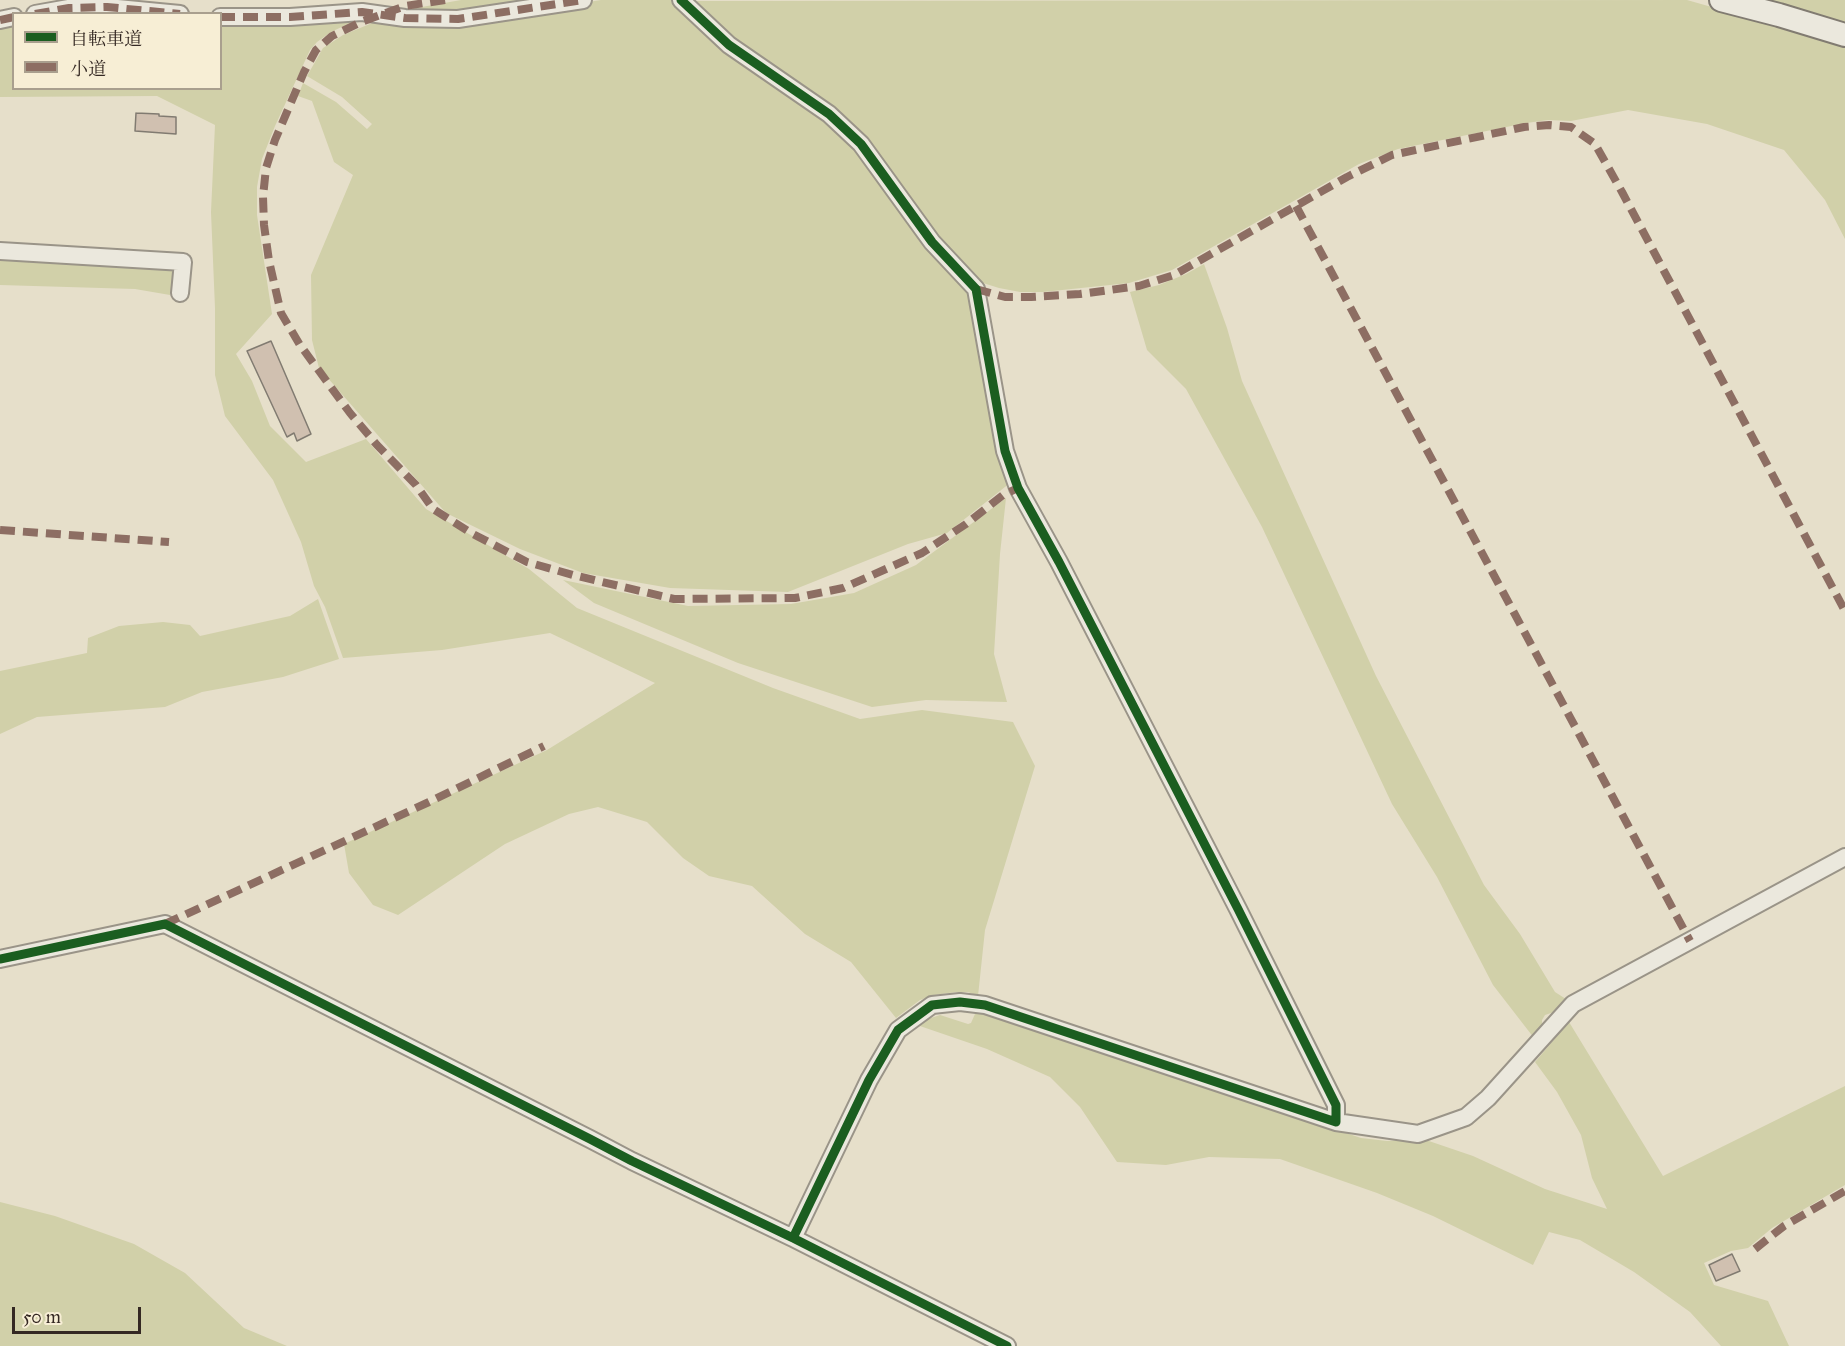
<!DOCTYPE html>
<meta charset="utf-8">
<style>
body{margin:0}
#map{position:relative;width:1845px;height:1346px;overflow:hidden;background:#e6dfca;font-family:"IM FELL Great Primer","Noto Serif JP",serif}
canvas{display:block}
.legend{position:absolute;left:12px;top:12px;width:210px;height:78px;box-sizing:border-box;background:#f7eed5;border:2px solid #a99f8e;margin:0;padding:8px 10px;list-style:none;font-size:18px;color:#342823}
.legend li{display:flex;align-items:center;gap:12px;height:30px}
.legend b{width:30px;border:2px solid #a99f8e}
.scale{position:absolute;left:12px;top:1307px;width:129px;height:27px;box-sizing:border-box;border:3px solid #342823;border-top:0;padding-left:8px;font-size:18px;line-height:21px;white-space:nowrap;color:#342823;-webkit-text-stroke:4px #f7eed5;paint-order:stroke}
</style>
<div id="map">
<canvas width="1845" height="1346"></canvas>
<ul class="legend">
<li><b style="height:8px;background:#1b5e20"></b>自転車道</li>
<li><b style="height:8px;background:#8d6e63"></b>小道</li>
</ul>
<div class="scale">50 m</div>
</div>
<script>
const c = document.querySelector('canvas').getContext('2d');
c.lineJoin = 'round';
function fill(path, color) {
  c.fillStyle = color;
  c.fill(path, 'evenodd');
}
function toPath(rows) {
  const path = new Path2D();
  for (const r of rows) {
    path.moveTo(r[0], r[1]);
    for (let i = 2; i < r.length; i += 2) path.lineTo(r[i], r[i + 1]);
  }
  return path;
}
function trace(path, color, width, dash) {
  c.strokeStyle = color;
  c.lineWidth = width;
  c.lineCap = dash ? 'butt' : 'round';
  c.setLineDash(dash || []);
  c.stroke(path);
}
fill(toPath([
 [461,0,565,0,469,15,405,10],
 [601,0,673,0,847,137,968,293,974,308,1010,483,947,533,908,544,788,592,670,588,583,573,520,549,446,513,319,368,312,340,311,275,353,175,334,162,312,101,298,96,303,83,336,102,367,129,372,124,342,97,307,76,323,48,343,35,382,19,539,10],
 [1687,0,1845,45,1845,239,1825,200,1784,150,1707,124,1628,110,1571,121,1548,120,1526,123,1398,149,1359,164,1172,270,1129,283,1043,292,1020,292,999,288,983,283,969,275,956,264,872,148,735,44,690,1],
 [1764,0,1845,0,1845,24],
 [367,15,331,32,317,42,310,50,275,126,262,159,257,187,257,215,272,314,236,354,252,381,270,426,306,462,366,439,426,509,529,569,577,608,773,688,860,719,922,710,1013,722,1035,766,985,930,978,996,968,992,956,992,934,995,920,1000,896,1018,851,962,805,934,752,886,709,876,683,858,647,822,598,807,569,814,505,844,398,915,373,905,349,873,344,844,547,750,655,683,550,633,442,650,343,658,325,607,314,586,301,542,273,480,225,416,215,375,215,308,211,212,215,125,157,96,0,97,0,22,13,20,14,88,220,88,221,21],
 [0,256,173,269,177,271,170,295,135,289,0,285],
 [1204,264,1227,328,1242,381,1376,676,1484,885,1520,934,1555,992,1569,1001,1554,1012,1545,1015,1542,1020,1542,1026,1534,1038,1493,985,1437,877,1392,804,1262,527,1186,389,1147,350,1130,292,1159,285,1186,274],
 [1006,498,1000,554,994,654,1007,702,926,700,872,707,738,663,594,603,563,580,688,606,791,604,854,593,916,565],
 [318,599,339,659,283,677,202,692,165,707,37,717,0,734,0,671,87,653,88,638,119,626,163,622,190,625,200,636,290,616],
 [984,1011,1361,1138,1387,1141,1423,1139,1473,1156,1545,1189,1607,1209,1592,1178,1581,1135,1557,1092,1535,1062,1569,1022,1663,1176,1845,1086,1845,1185,1772,1228,1748,1248,1731,1251,1704,1263,1714,1285,1768,1301,1789,1346,1721,1346,1690,1312,1634,1272,1580,1240,1549,1232,1533,1265,1433,1216,1377,1193,1280,1159,1209,1157,1166,1165,1117,1162,1080,1107,1050,1077,987,1049,917,1025,925,1020,940,1015,968,1024,971,1023,975,1014],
 [0,1202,55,1216,134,1244,185,1273,244,1328,287,1346,0,1346]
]), '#d1d0a9');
const building = toPath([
 [136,113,159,114,159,116,176,117,176,134,135,131,136,113],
 [271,341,311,434,297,441,294,433,287,437,247,351,271,341],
 [1732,1254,1740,1271,1716,1281,1709,1265,1732,1254]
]);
fill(building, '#d0c0b0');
trace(building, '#817b71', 1.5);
const street = toPath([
 [681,0,729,45,829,114,861,144,932,242,976,289,1005,451,1018,488,1059,562,1238,909,1336,1105,1336,1122,985,1005,960,1002,932,1005,898,1030,869,1080,793,1238],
 [35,14,69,8,107,7,180,14],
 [220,17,290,17,362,12,405,18,458,19,583,0],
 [0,20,14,17],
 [0,251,183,262,180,293],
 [0,959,165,924,590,1139,632,1161,793,1238,1007,1346],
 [1336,1122,1418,1134,1466,1117,1488,1098,1573,1004,1845,857]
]);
const secondary = toPath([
 [1721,0,1779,15,1845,35]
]);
trace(street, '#9a9488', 20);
trace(secondary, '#817b71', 26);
trace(street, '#ebe8dd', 16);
trace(secondary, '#ebe8dd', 22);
trace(toPath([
 [445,0,405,6,361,22,332,36,316,50,304,72,275,140,266,168,263,197,264,225,269,261,281,313,300,345,350,413,377,445,416,485,433,509,471,533,527,562,573,575,674,599,795,598,843,588,922,553,966,524,1003,495,1018,488],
 [35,14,69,8,107,7,180,14],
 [220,17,290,17,362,12,405,18,458,19,583,0],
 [0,20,14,17],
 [1296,206,1690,941],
 [976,289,1005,297,1031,297,1080,294,1139,286,1174,275,1347,177,1392,155,1524,127,1549,125,1571,127,1595,144,1622,192,1845,611],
 [0,530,169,542],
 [165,924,429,802,544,746],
 [1755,1249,1784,1226,1845,1191]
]), '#8d6e63', 8, [15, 8]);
trace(toPath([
 [681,0,729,45,829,114,861,144,932,242,976,289,1005,451,1018,488,1059,562,1238,909,1336,1105,1336,1122,985,1005,960,1002,932,1005,898,1030,869,1080,793,1238],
 [0,959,165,924,590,1139,632,1161,793,1238,1007,1346]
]), '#1b5e20', 9);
</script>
